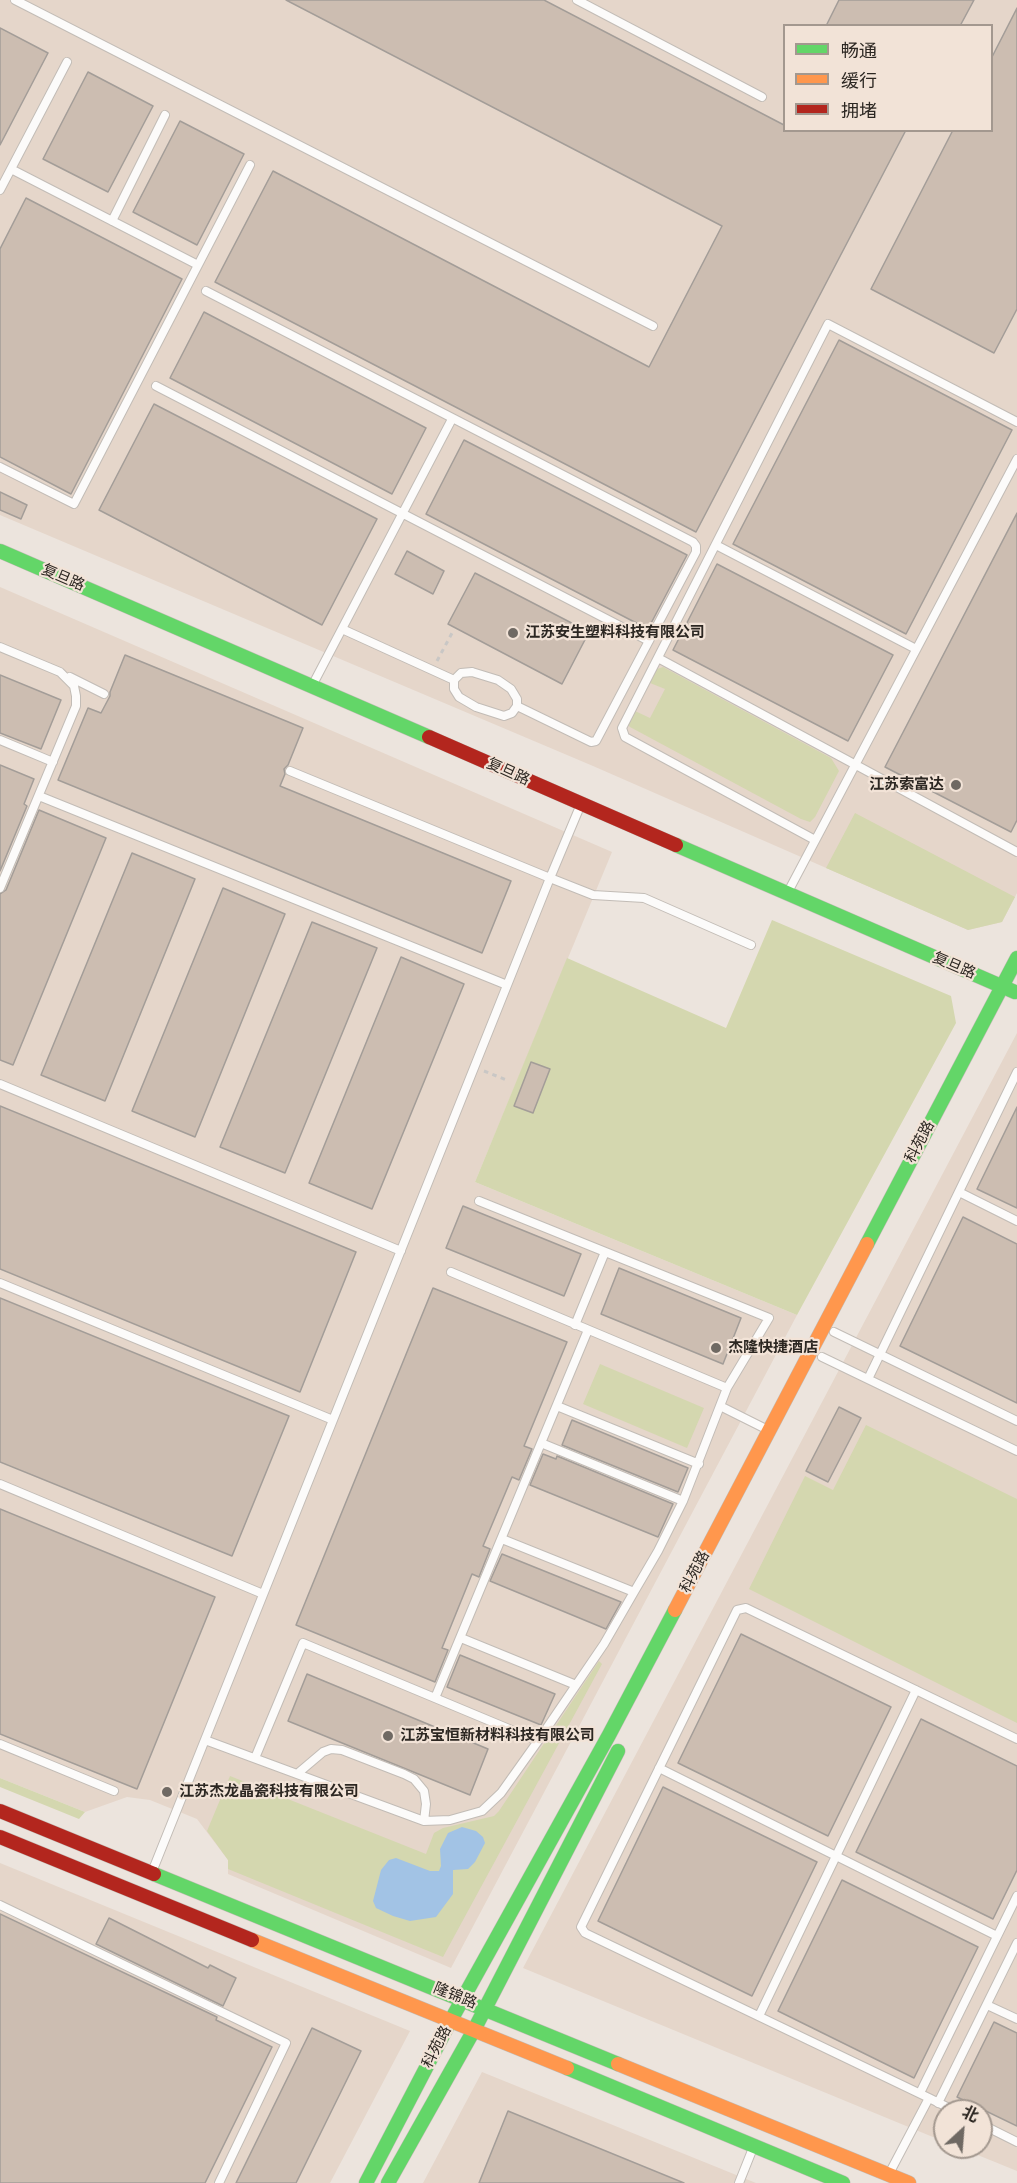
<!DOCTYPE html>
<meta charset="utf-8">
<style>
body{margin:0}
#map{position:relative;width:1017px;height:2183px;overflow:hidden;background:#ece4dd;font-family:"Fira Sans Condensed","Noto Sans SC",sans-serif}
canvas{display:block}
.legend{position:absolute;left:783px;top:24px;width:210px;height:108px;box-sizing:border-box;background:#f2e3d7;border:2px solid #a3988f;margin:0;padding:8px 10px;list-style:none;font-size:18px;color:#2c2722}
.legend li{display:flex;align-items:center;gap:12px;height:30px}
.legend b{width:30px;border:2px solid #a3988f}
.north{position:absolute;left:933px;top:2099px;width:60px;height:60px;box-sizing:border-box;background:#f2e3d7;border:2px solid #a3988f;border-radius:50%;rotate:26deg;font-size:16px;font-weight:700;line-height:24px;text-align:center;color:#2c2722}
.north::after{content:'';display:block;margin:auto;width:21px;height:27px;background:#6f6963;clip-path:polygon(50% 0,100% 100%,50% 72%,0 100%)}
</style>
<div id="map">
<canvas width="1017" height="2183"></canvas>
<ul class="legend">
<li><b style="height:8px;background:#63d668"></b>畅通</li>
<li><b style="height:8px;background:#ff974d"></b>缓行</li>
<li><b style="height:8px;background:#b3261e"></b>拥堵</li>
</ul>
<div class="north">北</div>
</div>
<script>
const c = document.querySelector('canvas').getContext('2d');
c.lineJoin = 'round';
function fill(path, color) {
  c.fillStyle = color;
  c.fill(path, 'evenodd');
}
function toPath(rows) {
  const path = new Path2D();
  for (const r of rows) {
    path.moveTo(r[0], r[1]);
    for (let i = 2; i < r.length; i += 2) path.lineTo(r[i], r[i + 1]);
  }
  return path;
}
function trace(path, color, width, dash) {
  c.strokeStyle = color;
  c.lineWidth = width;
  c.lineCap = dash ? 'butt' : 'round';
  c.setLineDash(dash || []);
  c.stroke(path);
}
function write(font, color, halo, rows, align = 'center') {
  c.font = font + ' "Fira Sans Condensed","Noto Sans SC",sans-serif';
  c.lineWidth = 4.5;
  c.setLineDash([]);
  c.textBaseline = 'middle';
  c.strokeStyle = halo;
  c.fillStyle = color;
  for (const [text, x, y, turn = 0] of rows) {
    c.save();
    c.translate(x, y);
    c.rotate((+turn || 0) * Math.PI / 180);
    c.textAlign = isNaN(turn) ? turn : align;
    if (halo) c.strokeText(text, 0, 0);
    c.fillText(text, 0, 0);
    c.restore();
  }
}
fill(toPath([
 [0,0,1017,0,1017,893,1002,922,968,930,593,766,0,515],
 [784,26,992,26,992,130,784,130],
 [0,587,612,852,475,1182,797,1315,451,1968,228,1874,228,1860,197,1819,150,1800,127,1797,85,1812,0,1778],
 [1017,1033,1017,2171,958,2147,981,2147,981,2111,945,2111,945,2142,523,1968],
 [0,1863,410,2031,330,2183,0,2183],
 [482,2072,756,2183,423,2183]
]), '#e5d6ca');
fill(toPath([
 [663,667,831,758,839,771,815,817,810,822,801,819,630,727,628,725,635,711,650,718,665,689,650,683,657,669],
 [855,813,1015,897,1002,922,968,930,826,868],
 [772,920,951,996,956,1023,797,1315,475,1182,567,958,726,1028],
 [600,1364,704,1408,687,1448,583,1404],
 [866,1425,1017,1499,1017,1723,749,1589,805,1476,833,1490],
 [599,1661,602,1664,443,1957,228,1869,228,1860,207,1831,230,1776,426,1854,434,1833,443,1828,494,1816,499,1811],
 [0,1778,85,1812,79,1819,0,1787]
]), '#d4d7af');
fill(toPath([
 [462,1827,476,1831,483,1837,485,1843,475,1862,468,1869,453,1870,453,1894,436,1917,410,1921,393,1916,376,1908,373,1901,381,1870,389,1860,396,1858,430,1871,439,1871,441,1866,440,1849,448,1833]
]), '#a2c3e5');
const building = toPath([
 [286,0,544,0,784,125,784,130,906,130,696,532,215,282,273,171,649,367,722,226,286,0],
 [839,0,974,0,960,26,826,26,839,0],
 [1017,8,1017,309,994,353,871,289,953,130,992,130,992,57,1017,8],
 [0,28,48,53,0,145,0,28],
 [88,72,153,106,108,192,43,159,88,72],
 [180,121,244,154,197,245,133,212,180,121],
 [26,198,182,279,71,494,0,457,0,249,26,198],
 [204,312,426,428,392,494,170,378,204,312],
 [839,340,1012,430,906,634,733,544,839,340],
 [154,404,377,519,322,625,99,510,154,404],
 [464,440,687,555,648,629,426,514,464,440],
 [0,492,27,505,21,519,0,510,0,492],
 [1017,513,1017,820,1011,832,885,767,1017,513],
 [407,551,444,571,433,594,395,574,407,551],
 [717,564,893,655,848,741,673,650,717,564],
 [475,573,589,632,562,684,448,624,475,573],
 [125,655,303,728,288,765,284,769,285,774,280,786,511,881,482,953,58,780,88,708,101,713,110,696,110,692,125,655],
 [0,675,61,700,41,749,0,733,0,675],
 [0,765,34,779,24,804,27,806,0,871,0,765],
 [39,810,106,838,13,1065,0,1060,0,894,6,890,39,810],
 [132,853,195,879,105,1101,41,1075,132,853],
 [223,888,285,914,195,1137,132,1111,223,888],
 [312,922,377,948,285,1173,220,1147,312,922],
 [401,957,464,984,372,1209,309,1183,401,957],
 [531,1062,550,1069,533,1113,514,1106,531,1062],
 [0,1106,356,1252,300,1392,0,1269,0,1106],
 [1017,1107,1017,1208,977,1189,1017,1107],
 [463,1206,581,1254,564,1296,446,1248,463,1206],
 [963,1217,1017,1244,1017,1403,900,1346,963,1217],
 [619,1268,741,1318,723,1364,601,1314,619,1268],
 [433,1288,567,1342,524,1446,532,1449,519,1480,512,1477,483,1546,490,1549,479,1577,472,1574,442,1648,448,1650,435,1682,296,1625,433,1288],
 [0,1298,289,1416,232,1556,0,1462,0,1298],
 [839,1407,861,1418,828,1482,806,1471,839,1407],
 [572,1420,688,1468,678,1492,562,1445,572,1420],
 [543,1454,556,1459,557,1456,673,1504,658,1537,530,1485,543,1454],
 [0,1509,215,1597,137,1789,0,1734,0,1509],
 [502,1554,621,1602,606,1629,490,1581,502,1554],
 [741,1634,891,1707,828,1836,678,1763,741,1634],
 [460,1655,555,1694,541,1725,447,1687,460,1655],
 [307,1674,488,1749,470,1795,288,1721,307,1674],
 [921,1719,1017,1766,1017,1870,993,1919,856,1852,921,1719],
 [663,1787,817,1862,752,1996,598,1921,663,1787],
 [842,1880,978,1947,914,2078,778,2011,842,1880],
 [0,1914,217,2017,216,2020,272,2047,205,2183,0,2183,0,1914],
 [109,1918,208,1968,210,1965,236,1978,223,2006,96,1944,109,1918],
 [994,2022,1017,2033,1017,2126,957,2097,994,2022],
 [312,2028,361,2051,296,2183,236,2183,312,2028],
 [508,2111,684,2183,479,2183,508,2111]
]);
fill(building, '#ccbdb1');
trace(building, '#a39d98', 1.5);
const lane = toPath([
 [15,0,653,326],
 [577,0,762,97],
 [11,169,198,265],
 [0,190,67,62],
 [112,221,165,115],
 [206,291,693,542,696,546,696,552,596,741,591,742,517,706],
 [156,386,649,641],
 [0,467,74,504,250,165],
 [716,545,916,649],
 [342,629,454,680],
 [0,647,60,672,74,686,76,696,76,706,0,888],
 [658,658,1017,852],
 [472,672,498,680,511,689,517,699,517,706,512,713,504,716,476,707,459,697,454,689,454,680,461,673,472,672],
 [70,677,104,694],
 [312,686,452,419],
 [0,740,53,762],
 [39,796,507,985],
 [581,804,550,878,593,895,644,898,751,945],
 [815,840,625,737,622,728,828,324,1017,422],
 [789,890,1017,459],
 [0,1084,401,1251],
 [959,1192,1017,1221],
 [479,1201,769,1318,727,1388,683,1501,658,1551,634,1592,502,1539],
 [451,1272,727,1388],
 [0,1283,333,1420],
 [575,1325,605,1252],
 [834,1332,1017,1421],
 [822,1357,1017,1451],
 [868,1379,1017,1072],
 [557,1406,699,1464],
 [720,1406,768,1430],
 [541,1443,683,1501],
 [0,1484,263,1594],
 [461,1638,576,1685],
 [435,1698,588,1330],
 [205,1740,424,1821,450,1820,482,1811,501,1793,538,1741,604,1644,634,1592],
 [0,1744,114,1791],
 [255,1758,303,1643,538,1741],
 [659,1768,997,1936],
 [297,1774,323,1752,331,1749,342,1750,404,1774,414,1779,424,1791,426,1804,424,1821],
 [152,1872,550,878,290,771],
 [0,1905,286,2043,219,2183],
 [987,2005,1017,2019],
 [759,2016,916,1690],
 [920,2093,1017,1896],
 [929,2098,585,1933,581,1927,737,1610,746,1608,1017,1739],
 [938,2103,1017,1943],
 [981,2124,1017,2142],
 [890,2172,929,2098,955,2111],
 [739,2183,753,2148]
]);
const fast = toPath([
 [0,551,429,737],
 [676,845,1015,992],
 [867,1244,1017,958],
 [154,1874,618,2064],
 [567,2068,843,2183],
 [366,2183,451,2020,609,1735,675,1610],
 [388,2183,474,2030,618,1751]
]);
const slow = toPath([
 [675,1610,867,1244],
 [252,1940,567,2068],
 [618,2064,909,2183]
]);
const jam = toPath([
 [429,737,676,845],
 [0,1811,154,1874],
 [0,1837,252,1940]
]);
trace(lane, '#c2bcb6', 10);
trace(fast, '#c2bcb6', 15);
trace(slow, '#c2bcb6', 15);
trace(jam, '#c2bcb6', 15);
trace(toPath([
 [437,661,452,633],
 [484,1071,509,1081]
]), '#c9c7c5', 3, [4.5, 4.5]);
trace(lane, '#fcfbfa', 8);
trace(fast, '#63d668', 14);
trace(slow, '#ff974d', 14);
trace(jam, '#b3261e', 14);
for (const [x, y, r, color] of [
 [513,633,6,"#6f6963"],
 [956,785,6,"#6f6963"],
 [716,1348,6,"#6f6963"],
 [388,1736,6,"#6f6963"],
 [167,1792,6,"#6f6963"]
]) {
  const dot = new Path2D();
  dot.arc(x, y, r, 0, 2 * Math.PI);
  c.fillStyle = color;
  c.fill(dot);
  trace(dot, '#f2e3d7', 2);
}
write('15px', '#2c2722', '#f2e3d7', [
 ["复旦路",63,578,23],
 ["复旦路",508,772,24],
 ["复旦路",954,966,23],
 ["科苑路",920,1142,-62],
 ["科苑路",695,1572,-62],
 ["隆锦路",455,1996,22],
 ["科苑路",437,2047,-63]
]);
write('bold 15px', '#2c2722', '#f2e3d7', [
 ["江苏安生塑料科技有限公司",525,633],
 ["江苏索富达",944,785,"right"],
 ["杰隆快捷酒店",728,1348],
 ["江苏宝恒新材料科技有限公司",400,1736],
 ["江苏杰龙晶瓷科技有限公司",179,1792]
], 'left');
</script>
